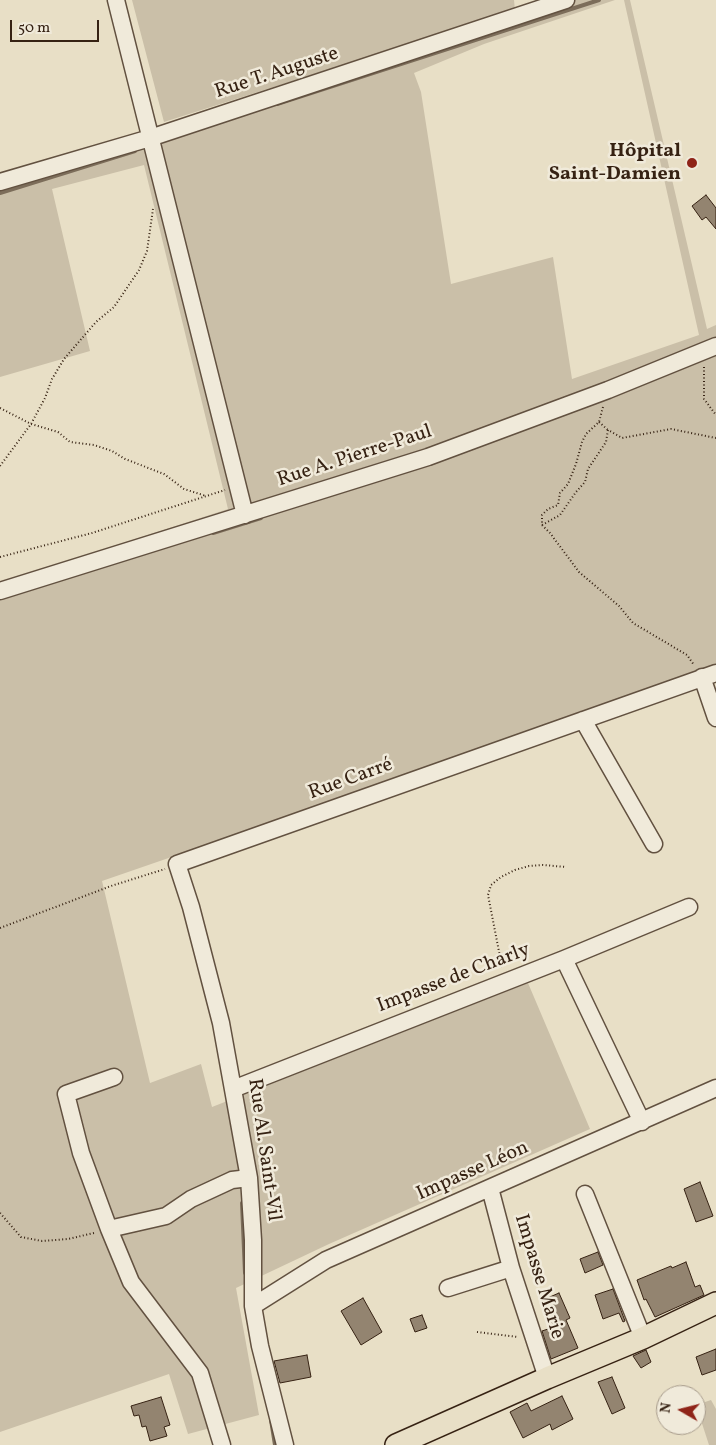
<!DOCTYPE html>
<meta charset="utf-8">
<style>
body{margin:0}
#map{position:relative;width:716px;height:1445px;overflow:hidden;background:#e8dfc6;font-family:Vollkorn,serif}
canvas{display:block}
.north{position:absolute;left:656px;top:1385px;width:50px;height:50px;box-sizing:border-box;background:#f0eada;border:1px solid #a69a8a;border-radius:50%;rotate:278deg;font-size:14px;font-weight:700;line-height:20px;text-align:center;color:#362213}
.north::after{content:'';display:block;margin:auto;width:18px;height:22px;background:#8f2418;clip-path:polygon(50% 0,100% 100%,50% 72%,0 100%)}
.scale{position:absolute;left:10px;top:20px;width:89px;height:22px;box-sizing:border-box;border:2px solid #362213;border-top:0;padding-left:6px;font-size:15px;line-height:18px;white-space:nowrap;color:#362213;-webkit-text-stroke:4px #f0eada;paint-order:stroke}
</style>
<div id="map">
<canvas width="716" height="1445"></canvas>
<div class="north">N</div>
<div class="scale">50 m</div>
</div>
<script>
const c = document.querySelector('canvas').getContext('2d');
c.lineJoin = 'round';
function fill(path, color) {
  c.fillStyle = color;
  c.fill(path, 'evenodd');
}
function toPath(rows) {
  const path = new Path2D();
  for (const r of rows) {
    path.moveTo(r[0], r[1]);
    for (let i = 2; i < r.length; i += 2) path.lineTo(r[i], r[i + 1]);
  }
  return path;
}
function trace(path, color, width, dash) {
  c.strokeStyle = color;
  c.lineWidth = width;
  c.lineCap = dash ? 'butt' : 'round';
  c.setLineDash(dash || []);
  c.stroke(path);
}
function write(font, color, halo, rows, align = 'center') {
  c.font = font + ' Vollkorn,serif';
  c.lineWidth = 5;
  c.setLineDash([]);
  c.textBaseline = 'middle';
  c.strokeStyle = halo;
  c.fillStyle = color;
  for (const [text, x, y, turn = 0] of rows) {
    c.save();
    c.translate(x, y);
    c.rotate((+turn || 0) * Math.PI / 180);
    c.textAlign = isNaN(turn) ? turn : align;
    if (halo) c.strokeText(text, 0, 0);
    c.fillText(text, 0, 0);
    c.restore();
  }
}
fill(toPath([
 [132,0,514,0,515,10,164,122],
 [550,0,615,0,484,44,414,73,421,92,451,284,553,257,572,379,699,335,624,0,630,0,707,329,716,325,716,669,102,881,150,1083,201,1064,212,1107,528,983,590,1129,329,1244,236,1288,259,1415,188,1434,169,1374,0,1432,0,583,228,509,144,165,52,189,90,351,0,377,0,177,336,76],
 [711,1400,716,1409,716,1445,709,1445,696,1405]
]), '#cabfa8');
trace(toPath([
 [277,104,599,0],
 [0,193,135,151],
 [213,533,261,518],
 [242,1203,245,1273],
 [271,1420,275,1445]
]), '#7c6d5a', 4);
const building = toPath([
 [706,195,716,208,716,229,706,217,702,220,692,206,706,195],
 [700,1182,713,1216,696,1222,684,1189,700,1182],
 [598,1252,603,1265,585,1273,580,1259,598,1252],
 [686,1262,695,1287,700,1285,704,1295,655,1317,646,1299,644,1300,637,1280,671,1266,672,1268,686,1262],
 [613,1289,625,1321,623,1322,619,1313,603,1319,595,1295,613,1289],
 [559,1293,570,1318,566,1320,578,1348,551,1359,542,1331,554,1327,543,1300,559,1293],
 [363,1298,382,1332,361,1345,341,1311,363,1298],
 [422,1315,427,1328,415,1332,410,1319,422,1315],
 [716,1349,716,1370,702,1375,696,1357,716,1349],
 [646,1350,651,1362,641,1368,633,1356,646,1350],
 [307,1355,311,1377,280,1383,274,1361,307,1355],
 [612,1377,625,1408,612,1414,598,1382,612,1377],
 [562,1396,573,1419,552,1430,550,1424,523,1438,510,1412,527,1403,531,1411,562,1396],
 [161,1397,170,1425,164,1427,167,1436,150,1441,146,1426,142,1427,139,1415,134,1416,131,1406,161,1397]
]);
fill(building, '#938470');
trace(building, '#362213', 1);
const minor = toPath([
 [116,0,245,515],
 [0,182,150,138,566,0],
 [0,591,428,457,608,390,716,346],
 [702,677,716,718],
 [583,720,654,844],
 [564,959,642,1122],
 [114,1077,66,1094,81,1153,109,1229,131,1282,200,1373,222,1445],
 [233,1089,564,959,689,907],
 [490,1188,511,1268,547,1378],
 [585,1194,643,1338],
 [109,1229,166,1216,191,1199,232,1180,249,1178],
 [448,1288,511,1268],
 [253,1306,326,1260,716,1088],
 [285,1445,260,1346,253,1306,253,1240,249,1178,221,1023,191,907,177,864,716,673]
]);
const major = toPath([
 [396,1445,547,1378,643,1338,716,1303]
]);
trace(minor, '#625140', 19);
trace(major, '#362213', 24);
trace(toPath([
 [704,367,704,399,716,415],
 [603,407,599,422,586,434,582,442,576,464,568,484,560,493,558,505,548,509,542,515,542,525,550,533,579,572,619,606,633,623,687,655,694,665],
 [0,408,31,424,58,432,70,442,94,445,112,451,125,459,164,474,184,489,206,496],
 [599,422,608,430],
 [0,466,31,424,45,398,52,379,64,359,96,322,114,307,139,270,147,251,153,209],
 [542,525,560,515,576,492,585,482,588,469,606,442,608,430,622,438,671,429,716,438],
 [0,557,92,533,225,490],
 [0,928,111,886,165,869],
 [502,967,488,895,491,885,501,877,515,870,529,866,543,865,566,867],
 [0,1213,21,1237,42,1241,68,1239,94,1233],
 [477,1332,518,1337]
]), '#362213', 2, [1, 2.5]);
trace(minor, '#f0eada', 16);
trace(major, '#e8dfc6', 21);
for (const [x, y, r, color] of [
 [692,163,6,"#8f2418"]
]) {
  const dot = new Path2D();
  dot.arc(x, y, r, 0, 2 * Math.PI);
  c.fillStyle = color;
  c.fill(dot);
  trace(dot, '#f0eada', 2);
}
write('20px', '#362213', '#f0eada', [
 ["Rue T. Auguste",277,74,-18],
 ["Rue A. Pierre-Paul",355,457,-18],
 ["Rue Carré",351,780,-20],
 ["Impasse de Charly",454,979,-21],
 ["Rue Al. Saint-Vil",263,1150,82],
 ["Impasse Léon",473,1172,-24],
 ["Impasse Marie",538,1277,73]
]);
write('bold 20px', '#362213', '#f0eada', [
 ["Hôpital",681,152],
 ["Saint-Damien",681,175]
], 'right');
</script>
